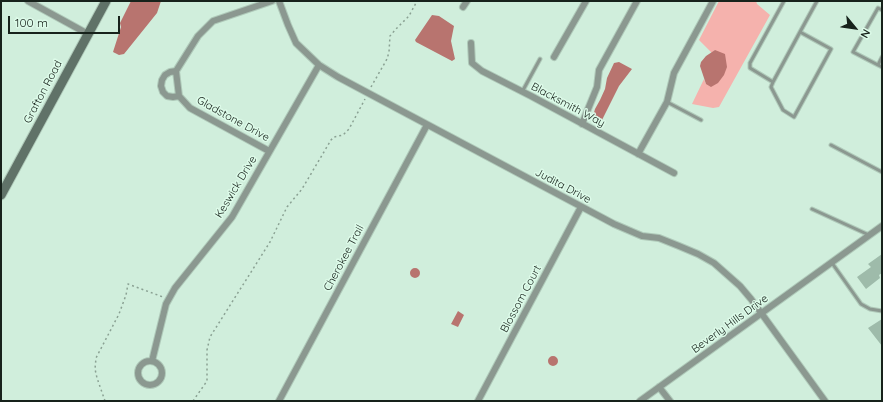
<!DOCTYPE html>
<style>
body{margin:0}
#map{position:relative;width:883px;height:402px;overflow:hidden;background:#d0eedc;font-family:Quicksand,sans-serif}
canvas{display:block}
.frame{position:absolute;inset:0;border:2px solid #17221b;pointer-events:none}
.north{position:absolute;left:835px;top:8px;width:40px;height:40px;-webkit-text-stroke:3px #ddfbe9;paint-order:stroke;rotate:119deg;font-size:11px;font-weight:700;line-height:16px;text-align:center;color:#17221b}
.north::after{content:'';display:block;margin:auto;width:14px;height:18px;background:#17221b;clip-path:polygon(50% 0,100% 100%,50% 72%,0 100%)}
.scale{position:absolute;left:8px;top:16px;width:112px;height:18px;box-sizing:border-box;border:2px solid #17221b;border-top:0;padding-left:5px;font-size:12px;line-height:14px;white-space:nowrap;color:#17221b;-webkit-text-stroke:3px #ddfbe9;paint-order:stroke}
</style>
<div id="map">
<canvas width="883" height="402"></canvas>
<div class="frame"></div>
<div class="north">N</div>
<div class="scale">100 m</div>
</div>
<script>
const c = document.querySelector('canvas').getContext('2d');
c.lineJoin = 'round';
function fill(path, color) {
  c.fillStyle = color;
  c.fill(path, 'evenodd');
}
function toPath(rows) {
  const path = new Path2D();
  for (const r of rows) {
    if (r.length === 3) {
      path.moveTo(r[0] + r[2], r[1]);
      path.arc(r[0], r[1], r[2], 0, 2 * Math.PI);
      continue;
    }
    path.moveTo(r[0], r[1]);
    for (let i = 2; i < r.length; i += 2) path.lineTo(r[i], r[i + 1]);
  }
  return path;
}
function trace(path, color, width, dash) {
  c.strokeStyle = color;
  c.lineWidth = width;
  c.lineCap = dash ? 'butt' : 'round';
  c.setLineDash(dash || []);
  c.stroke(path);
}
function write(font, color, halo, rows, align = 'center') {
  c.font = font + ' Quicksand,sans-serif';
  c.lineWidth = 3;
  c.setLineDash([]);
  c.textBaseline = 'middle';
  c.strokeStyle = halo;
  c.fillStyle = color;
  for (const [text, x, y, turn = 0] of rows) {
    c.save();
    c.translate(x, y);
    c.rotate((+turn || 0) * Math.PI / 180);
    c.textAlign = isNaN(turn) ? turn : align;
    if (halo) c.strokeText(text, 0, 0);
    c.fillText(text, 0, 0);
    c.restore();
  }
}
fill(toPath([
 [719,1,756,1,757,4,770,15,719,107,713,108,692,104,704,79,706,84,715,50,712,53,699,40]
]), '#f5b2ad');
fill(toPath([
 [131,1,161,1,157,13,124,54,119,55,113,52,121,27,120,23],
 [432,15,439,16,454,26,451,41,455,59,452,61,416,42,415,40],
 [715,50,725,54,727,67,724,75,718,83,711,87,706,84,700,66,701,62,706,56],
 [619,62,632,69,619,86,602,120,599,119,593,116,595,109,600,100,605,89,607,78,614,63],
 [415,273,5],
 [458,311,464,315,458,327,451,324],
 [553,361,5]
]), '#b8746f');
fill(toPath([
 [882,254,882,273,879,275,880,278,866,289,857,277,871,267,868,264],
 [882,319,882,346,868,328]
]), '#9ebbaa');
const lane = toPath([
 [800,32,831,49,794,117,783,110,771,87,773,82,800,32,817,1],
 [882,57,878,65,882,67],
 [878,65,853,52,878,8,882,10],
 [773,82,750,68,750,63,784,1],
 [522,92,540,59],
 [667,102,701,120],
 [831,145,882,172],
 [812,209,869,235],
 [832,263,861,304,870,309,882,311]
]);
const street = toPath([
 [28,1,88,34],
 [279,1,288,25,296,43,319,65,338,77,614,224,642,236,659,238,679,246,698,254,714,263,740,286,751,299,825,401],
 [463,7,467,1],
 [471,43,472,63,482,71,531,96,674,173],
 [554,57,586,1],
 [176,71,170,72,165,75,162,80,161,86,163,92,167,96,173,97,179,96],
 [582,124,597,87,599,70,637,1],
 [269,151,190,108,179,96,176,71,198,36,213,21,272,1],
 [638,154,667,102,674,73,713,1],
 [152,361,166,304,175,288,232,217,319,65],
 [150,373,12],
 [659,387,670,401],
 [279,401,427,125],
 [478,401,581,207],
 [640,401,882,226]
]);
const secondary = toPath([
 [1,195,106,1]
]);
trace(lane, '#afc9b9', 5);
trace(street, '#afc9b9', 8);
trace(secondary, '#afc9b9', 11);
trace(toPath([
 [371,87,387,59,389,52,390,36,396,29,409,16,417,1],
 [105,401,97,378,95,369,96,358,119,314,126,295,128,284,163,297],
 [193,401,207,381,207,350,210,337,270,242,287,207,302,189,331,140,334,137,343,135,349,129,365,99]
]), '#8aa193', 1.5, [2, 3]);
trace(lane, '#8b9890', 3);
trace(street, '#8b9890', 6);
trace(secondary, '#607268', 9);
write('11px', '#17221b', '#ddfbe9', [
 ["Grafton Road",43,92,-62],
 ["Blacksmith Way",568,105,28],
 ["Gladstone Drive",233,119,29],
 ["Judita Drive",563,186,28],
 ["Keswick Drive",236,187,-59],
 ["Cherokee Trail",344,258,-62],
 ["Blossom Court",521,299,-62],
 ["Beverly Hills Drive",730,324,-36]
]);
</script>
